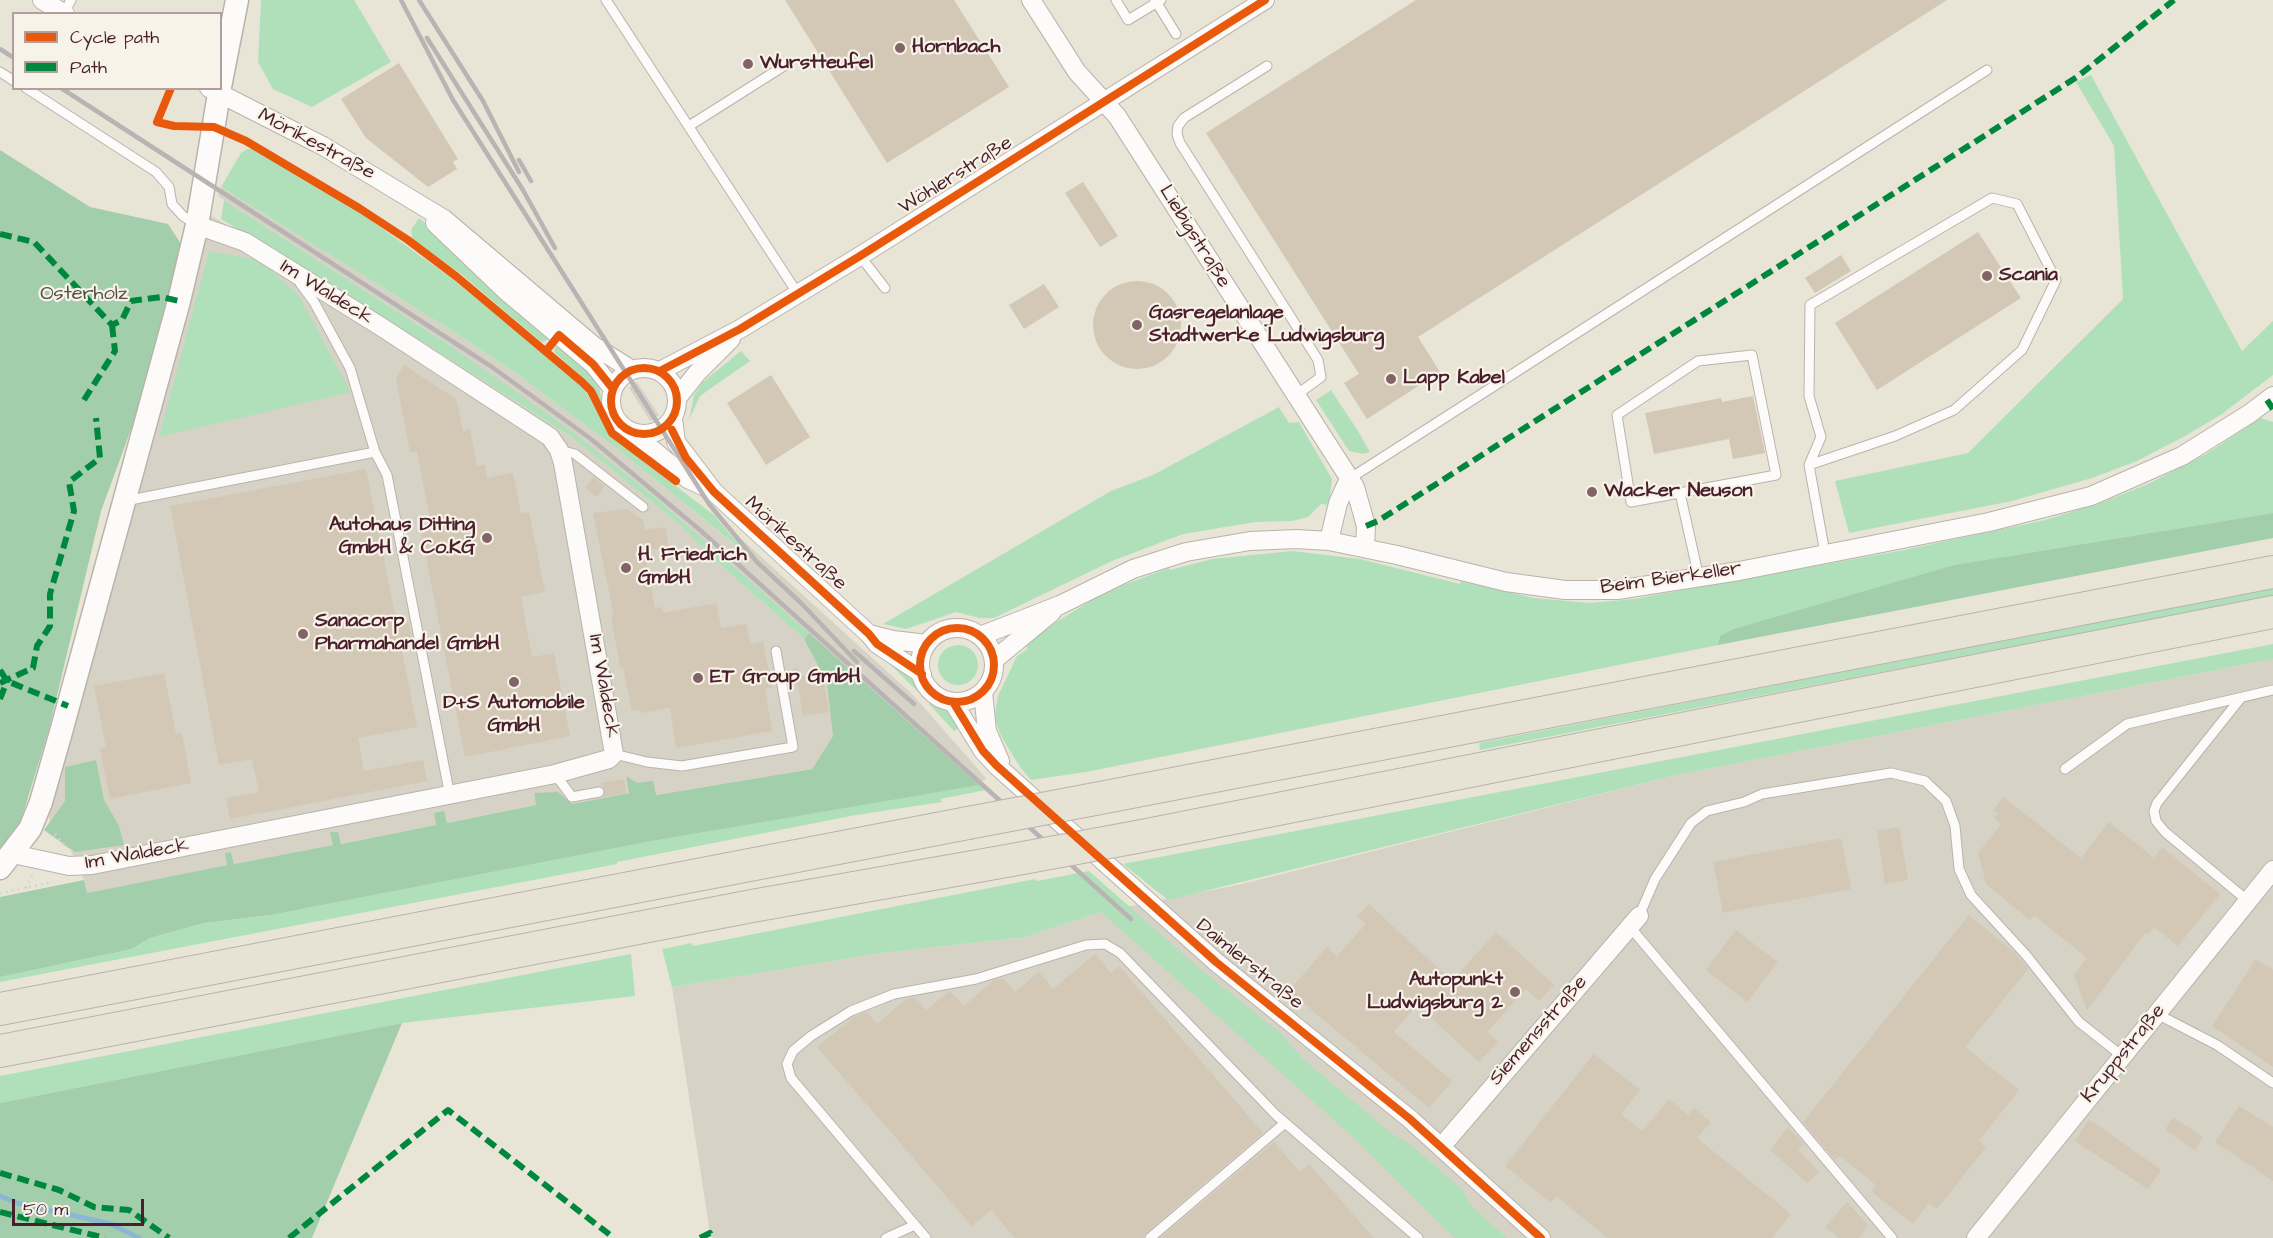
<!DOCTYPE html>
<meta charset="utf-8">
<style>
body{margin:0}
#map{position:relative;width:2273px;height:1238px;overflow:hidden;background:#e8e5d7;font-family:"Architects Daughter",sans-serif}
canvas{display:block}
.legend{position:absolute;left:12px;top:12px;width:210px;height:78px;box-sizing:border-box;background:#f7f3e8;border:2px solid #b29e9c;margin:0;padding:8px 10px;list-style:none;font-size:18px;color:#4a1f2b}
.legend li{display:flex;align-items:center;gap:12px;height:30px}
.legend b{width:30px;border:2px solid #b29e9c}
.scale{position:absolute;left:12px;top:1199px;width:132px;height:27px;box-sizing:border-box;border:3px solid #4a1f2b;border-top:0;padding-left:8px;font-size:18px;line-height:21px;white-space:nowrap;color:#4a1f2b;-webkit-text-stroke:4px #f7f3e8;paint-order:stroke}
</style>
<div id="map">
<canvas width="2273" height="1238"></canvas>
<ul class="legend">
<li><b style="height:8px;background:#e8590c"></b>Cycle path</li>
<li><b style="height:8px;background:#00873e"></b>Path</li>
</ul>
<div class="scale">50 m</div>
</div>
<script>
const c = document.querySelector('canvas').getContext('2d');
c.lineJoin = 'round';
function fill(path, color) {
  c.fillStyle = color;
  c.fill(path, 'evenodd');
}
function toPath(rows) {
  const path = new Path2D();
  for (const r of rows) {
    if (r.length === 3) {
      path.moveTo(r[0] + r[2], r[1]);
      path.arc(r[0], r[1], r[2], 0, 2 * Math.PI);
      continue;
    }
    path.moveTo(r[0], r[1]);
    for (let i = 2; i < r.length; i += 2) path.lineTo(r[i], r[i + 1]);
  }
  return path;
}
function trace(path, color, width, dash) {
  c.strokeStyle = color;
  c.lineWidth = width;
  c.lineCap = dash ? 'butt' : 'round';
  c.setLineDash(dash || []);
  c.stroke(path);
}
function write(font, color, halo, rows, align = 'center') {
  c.font = font + ' "Architects Daughter",sans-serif';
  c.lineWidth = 4.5;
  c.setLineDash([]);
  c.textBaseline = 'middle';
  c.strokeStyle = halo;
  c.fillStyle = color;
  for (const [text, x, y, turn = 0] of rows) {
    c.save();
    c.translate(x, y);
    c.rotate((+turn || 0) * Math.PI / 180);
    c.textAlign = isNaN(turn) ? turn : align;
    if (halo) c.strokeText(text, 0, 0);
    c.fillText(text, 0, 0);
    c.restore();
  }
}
fill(toPath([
 [221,187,443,325,518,375,612,445,744,552,734,538,737,535,913,695,986,778,979,785,656,498,446,343,218,196],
 [200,209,426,344,570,436,679,524,722,566,804,639,827,683,832,711,833,736,812,769,655,795,626,777,630,793,572,804,534,793,536,805,446,823,434,813,436,825,340,844,331,832,333,845,234,864,231,852,225,853,227,865,87,893,84,880,70,849,63,845,51,827,48,812],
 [637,382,659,415,653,420,650,421,629,388],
 [2273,659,2273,1238,712,1238,710,1233,672,987,882,953,1025,937,1101,912,1242,884,1677,775]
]), '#d6d3c6');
fill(toPath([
 [261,0,354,0,391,62,312,107,273,89,258,62],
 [2091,75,2242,351,2273,321,2273,375,2222,414,2185,436,2137,461,2092,478,2012,501,1849,533,1835,481,1968,453,2123,299,2114,146,2076,82],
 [247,149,252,149,355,209,454,280,579,384,589,396,610,436,714,515,747,554,612,445,518,375,443,325,221,187,241,153],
 [224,200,446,343,566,427,656,498,809,633,804,639,722,566,679,524,570,436,426,344,221,219],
 [419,218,552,336,549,339,543,342,539,340,461,274,413,240,411,230],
 [209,251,259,260,299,296,351,392,159,437],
 [560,343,582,360,599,385,602,403,587,381,555,353,554,349],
 [741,351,750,361,700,396,689,420,694,395,703,382],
 [1331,390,1358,431,1370,452,1363,454,1349,451,1316,400],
 [1279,407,1289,423,1299,422,1332,479,1329,505,1321,504,1308,517,1292,521,1255,522,1183,534,1112,561,994,618,979,618,956,612,906,629,883,624,1111,491,1153,475],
 [2261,418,2273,422,2273,513,1954,565,1720,636,1718,645,1086,772,1031,780,1020,767,1001,736,996,722,995,713,998,696,1017,656,1028,649,1024,642,1092,600,1126,584,1169,568,1170,570,1212,559,1292,551,1360,559,1460,584,1461,581,1534,598,1590,603,1633,599,1904,550,2045,520,2103,502,2148,484,2206,454],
 [2273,588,2273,596,1480,750,1479,743],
 [2273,644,2273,659,1677,775,1168,900,1123,864],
 [958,665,20],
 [884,658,909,674,920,690,918,692],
 [932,702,952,714,962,726,954,731,929,704],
 [979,784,986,790,940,799,942,802,856,815,617,862,617,864,0,982,0,977,132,949,150,938,204,923,271,915,652,841],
 [1089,871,1200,969,1279,1032,1304,1060,1391,1133,1411,1145,1443,1173,1463,1190,1470,1205,1507,1238,1455,1238,1343,1128,1101,912,1025,937,882,953,672,987,662,949,692,943,693,946,1035,879,1037,881],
 [631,954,635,996,402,1023,0,1103,0,1076]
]), '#b0e0ba');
fill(toPath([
 [0,150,90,207,168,224,185,250,133,424,101,511,49,729,18,830,0,853],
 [2273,513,2273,538,1718,645,1720,636,1734,629,1954,565],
 [809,633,979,785,652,841,271,915,204,923,150,938,132,949,0,977,0,897,84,880,87,893,227,865,225,853,231,852,234,864,333,845,330,832,338,832,341,844,436,825,434,813,444,811,447,823,536,805,534,793,558,792,572,804,629,793,626,776,637,783,653,781,656,795,812,769,833,736,827,683,804,639],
 [96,760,104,800,119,826,124,845,75,852,44,830,65,801,65,767],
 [402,1023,312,1238,0,1238,0,1103]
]), '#a2ceac');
trace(toPath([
 [0,1196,17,1203,111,1224,139,1238]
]), '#8cb6d6', 5);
fill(toPath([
 [785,0,954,0,1009,87,887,163],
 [1416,0,1947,0,1418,337,1440,372,1367,419,1344,383,1359,374,1206,133],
 [399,63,458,159,453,162,457,169,428,187,366,138,341,99],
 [1083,182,1118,236,1100,247,1065,193],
 [1978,232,2021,298,1877,390,1835,323],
 [1841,255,1851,271,1815,293,1805,278],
 [1137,325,44],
 [1044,284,1059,307,1024,329,1009,305],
 [404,365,456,399,463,431,470,429,477,466,485,465,487,478,513,473,521,514,529,512,545,592,521,597,532,657,554,653,570,736,465,757,420,526,431,524,417,451,410,452,396,378],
 [771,375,810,437,766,465,727,403],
 [1753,396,1765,453,1733,459,1729,439,1654,454,1645,413,1721,398,1722,402],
 [366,469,396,620,409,624,413,644,401,647,417,727,358,738,364,771,423,760,427,781,230,819,226,798,259,792,252,759,219,765,170,506],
 [593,477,605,486,597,497,585,488],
 [627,509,643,520,645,530,665,527,669,547,644,551,655,608,662,607,663,613,716,603,721,628,746,624,751,644,763,641,772,688,765,689,772,731,676,748,670,708,640,713,639,710,632,711,623,667,620,667,611,616,614,616,593,513],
 [795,667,813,686,824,684,829,712,803,716,798,684,789,685,787,676],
 [164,673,176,734,182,733,191,783,110,799,100,749,106,748,94,686],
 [624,779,626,793,603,797,605,790,600,783],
 [2003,797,2081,858,2109,822,2154,858,2162,847,2220,894,2178,946,2154,927,2147,935,2145,933,2087,1010,2074,975,2087,958,2034,915,2030,920,1986,884,1978,853,2001,824,1994,818,1998,813,1993,810],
 [1899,827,1908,880,1885,884,1877,831],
 [1841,838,1851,889,1723,913,1713,862],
 [1369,904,1452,981,1496,932,1554,985,1539,1001,1526,989,1487,1032,1498,1042,1479,1062,1417,1005,1394,1032,1452,1081,1429,1108,1289,991,1327,947,1337,956,1366,924,1357,917],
 [1969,915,2014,952,2028,969,1965,1047,2019,1090,1979,1141,1986,1147,1937,1209,1929,1203,1913,1224,1871,1191,1876,1185,1840,1156,1835,1160,1803,1122],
 [1736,930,1778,962,1747,1002,1706,970],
 [1095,954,1111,973,1119,966,1263,1133,1146,1233,1143,1238,1015,1238,991,1210,972,1226,817,1047,854,1017,867,1012,877,1024,906,999,915,997,926,1010,950,991,964,1006,994,980,1003,978,1015,992,1039,972,1053,989],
 [2256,959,2273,970,2273,1067,2212,1026],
 [1594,1054,1640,1090,1621,1114,1643,1131,1669,1099,1688,1115,1694,1108,1711,1122,1697,1138,1791,1214,1772,1238,1608,1238,1556,1196,1551,1203,1505,1166],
 [2239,1106,2273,1127,2273,1181,2215,1142],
 [2173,1117,2203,1137,2195,1150,2165,1130],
 [2089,1119,2161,1170,2148,1189,2075,1141],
 [1788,1127,1804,1144,1798,1150,1819,1172,1807,1183,1770,1150],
 [1274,1142,1300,1172,1309,1164,1374,1238,1160,1238],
 [1847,1202,1868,1225,1859,1238,1839,1238,1825,1227]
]), '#d3c7b6');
const service = toPath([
 [606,0,798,294],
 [1116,0,1128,20,1161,0],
 [1155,0,1176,34],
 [64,13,71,0],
 [1267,66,1184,118,1178,126,1177,134,1180,143,1318,360,1321,377,1295,396],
 [0,72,14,81],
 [26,88,156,172,169,187,172,204,183,216,195,224],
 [689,126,787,64],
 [860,256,885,288],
 [300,283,314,302,350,368,375,452,387,475,450,796],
 [1752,355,1776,475,1631,502,1617,415,1698,361,1752,355],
 [559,450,575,454,643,507],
 [1809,465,1895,436,1954,410,2022,350,2056,280,2017,204,1992,198,1810,305,1809,396,1821,437,1809,465,1825,553],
 [1349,479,1987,70],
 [1680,493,1699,578],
 [125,501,375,452],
 [2240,699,2157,803,2154,811,2156,821,2165,832,2248,901],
 [614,754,647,762,682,766,793,747,776,651],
 [2065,769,2127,724,2273,690],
 [555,774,572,797,599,792],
 [1639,916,1655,879,1691,823,1707,811,1744,802,1762,794,1891,773,1925,781,1946,801,1955,826,1959,869,1971,895,2026,955,2079,1022,2122,1056],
 [1630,927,1892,1238],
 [2157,1014,2217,1045,2273,1083],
 [886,1238,915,1225],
 [926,1238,791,1078,787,1064,793,1051,811,1036,851,1011,894,994,976,979,1086,945,1105,944,1120,953,1276,1115,1418,1238],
 [1150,1238,1285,1123]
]);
const minor = toPath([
 [42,0,65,14],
 [1031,0,1077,72,1117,116,1355,487,1366,526,1365,547],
 [209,88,323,146,444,219,594,346,632,370],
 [435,223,505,290,593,364,613,389],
 [644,401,33],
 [660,371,740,329,860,256,1265,0],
 [678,397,697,373,731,339],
 [673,419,676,442,714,492,869,634,877,644,922,674],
 [631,432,688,479,705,487],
 [1329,541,1338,503,1349,479],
 [957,665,37],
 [869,634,893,640,927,644],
 [980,636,1060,605,1133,569,1186,552,1250,541,1297,539,1329,541,1397,555,1506,582,1565,590,1617,590,1739,571,1989,522,2091,496,2182,456,2249,414,2273,396],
 [994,660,1052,612],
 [983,692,987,731,1000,761],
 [953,702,983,751,997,766,1216,962,1410,1119,1541,1238],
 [13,854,69,866,92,865,555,774,609,759,614,754,563,463,559,450,550,437,380,326,245,242,197,225],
 [1441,1147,1639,916],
 [1976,1238,2273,870]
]);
const tertiary = toPath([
 [220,87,237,0],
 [0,868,30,829,41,802,61,732,179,301,197,225,220,88]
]);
const motorway = toPath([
 [1095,799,2273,572],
 [1142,836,2273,612],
 [0,1009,968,823],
 [0,1051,752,906,1012,860]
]);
trace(service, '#b9b3ac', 11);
trace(minor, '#b9b3ac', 20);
trace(tertiary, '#b9b3ac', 25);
trace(motorway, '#b9b3ac', 34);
trace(toPath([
 [587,502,610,497],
 [55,834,65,846],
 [26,888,32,876],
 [0,893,53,882]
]), '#d6d3d0', 3, [1.5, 4.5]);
trace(service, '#fcfbf9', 9);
trace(minor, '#fcfbf9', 18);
trace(tertiary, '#fcfbf9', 22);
trace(motorway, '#e6e2d4', 32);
trace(toPath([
 [401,0,453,100,709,504,757,562,801,603,857,662],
 [419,0,483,101,519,172],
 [427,38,523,190,555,248],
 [0,49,14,58],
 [61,88,492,367,591,439,700,530,1131,919],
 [519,160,531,181],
 [854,651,914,704]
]), '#b9b4b3', 4.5);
const motorwayBridge = toPath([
 [968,823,1095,799],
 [1012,860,1142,836]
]);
trace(motorwayBridge, '#b9b3ac', 34, []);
trace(motorwayBridge, '#e6e2d4', 32);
trace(toPath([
 [0,234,34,242,112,325,122,320,131,301,162,297,179,301],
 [84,400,115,351,112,325],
 [2267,400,2273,409],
 [1366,526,1378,521,2077,77,2174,0],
 [0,670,7,681,68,706],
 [0,683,33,668,37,646,50,626,50,594,74,511,69,482,100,458,96,418],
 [0,699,7,681],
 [0,1173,59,1190,94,1207,129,1210,169,1238],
 [0,1212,105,1238],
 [289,1238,448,1110,614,1238],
 [700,1238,710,1233,712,1238]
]), '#00873e', 6, [12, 6]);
trace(toPath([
 [171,88,157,122,174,126,214,127,246,141,359,208,408,240,457,277,582,382,591,391,612,433,676,481],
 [546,351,559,335,593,364,613,389],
 [644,401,33],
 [660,371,740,329,860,256,1265,0],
 [672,430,686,458,714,492,869,634,877,644,922,674],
 [957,665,37],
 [953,702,983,751,997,766,1216,962,1410,1119,1541,1238]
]), '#e8590c', 8);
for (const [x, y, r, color] of [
 [900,48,6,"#816467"],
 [748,64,6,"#816467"],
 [1987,276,6,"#816467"],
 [1137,325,6,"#816467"],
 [1391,379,6,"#816467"],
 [1592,492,6,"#816467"],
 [487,538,6,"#816467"],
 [626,568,6,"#816467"],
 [303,634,6,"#816467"],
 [698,678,6,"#816467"],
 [514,682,6,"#816467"],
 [1515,992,6,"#816467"]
]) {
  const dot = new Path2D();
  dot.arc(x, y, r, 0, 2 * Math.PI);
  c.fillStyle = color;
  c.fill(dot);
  trace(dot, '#f7f3e8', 2);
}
write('bold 20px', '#4a1f2b', '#f7f3e8', [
 ["Hornbach",912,48],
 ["Wurstteufel",760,64],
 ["Scania",1999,276],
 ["Gasregelanlage",1149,314],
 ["Stadtwerke Ludwigsburg",1149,337],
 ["Lapp Kabel",1403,379],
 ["Wacker Neuson",1604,492],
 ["Autohaus Ditting",475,526,"right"],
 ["GmbH & Co.KG",475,549,"right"],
 ["H. Friedrich",638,556],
 ["GmbH",638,579],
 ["Sanacorp",315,622],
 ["Pharmahandel GmbH",315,645],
 ["ET Group GmbH",710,678],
 ["D+S Automobile",514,704,"center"],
 ["GmbH",514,727,"center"],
 ["Autopunkt",1503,981,"right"],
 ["Ludwigsburg 2",1503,1004,"right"]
], 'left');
write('20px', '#4a1f2b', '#f7f3e8', [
 ["Mörikestraße",316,145,28],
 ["Wöhlerstraße",956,176,-32],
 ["Liebigstraße",1194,237,58],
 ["Im Waldeck",326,293,32],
 ["Mörikestraße",795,544,42],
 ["Beim Bierkeller",1671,579,-8],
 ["Im Waldeck",603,686,80],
 ["Im Waldeck",137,855,-10],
 ["Daimlerstraße",1249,965,39],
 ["Siemensstraße",1539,1031,-49],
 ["Kruppstraße",2124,1054,-51]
]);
write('20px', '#584e49', '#f7f3e8', [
 ["Osterholz",84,295]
]);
</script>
